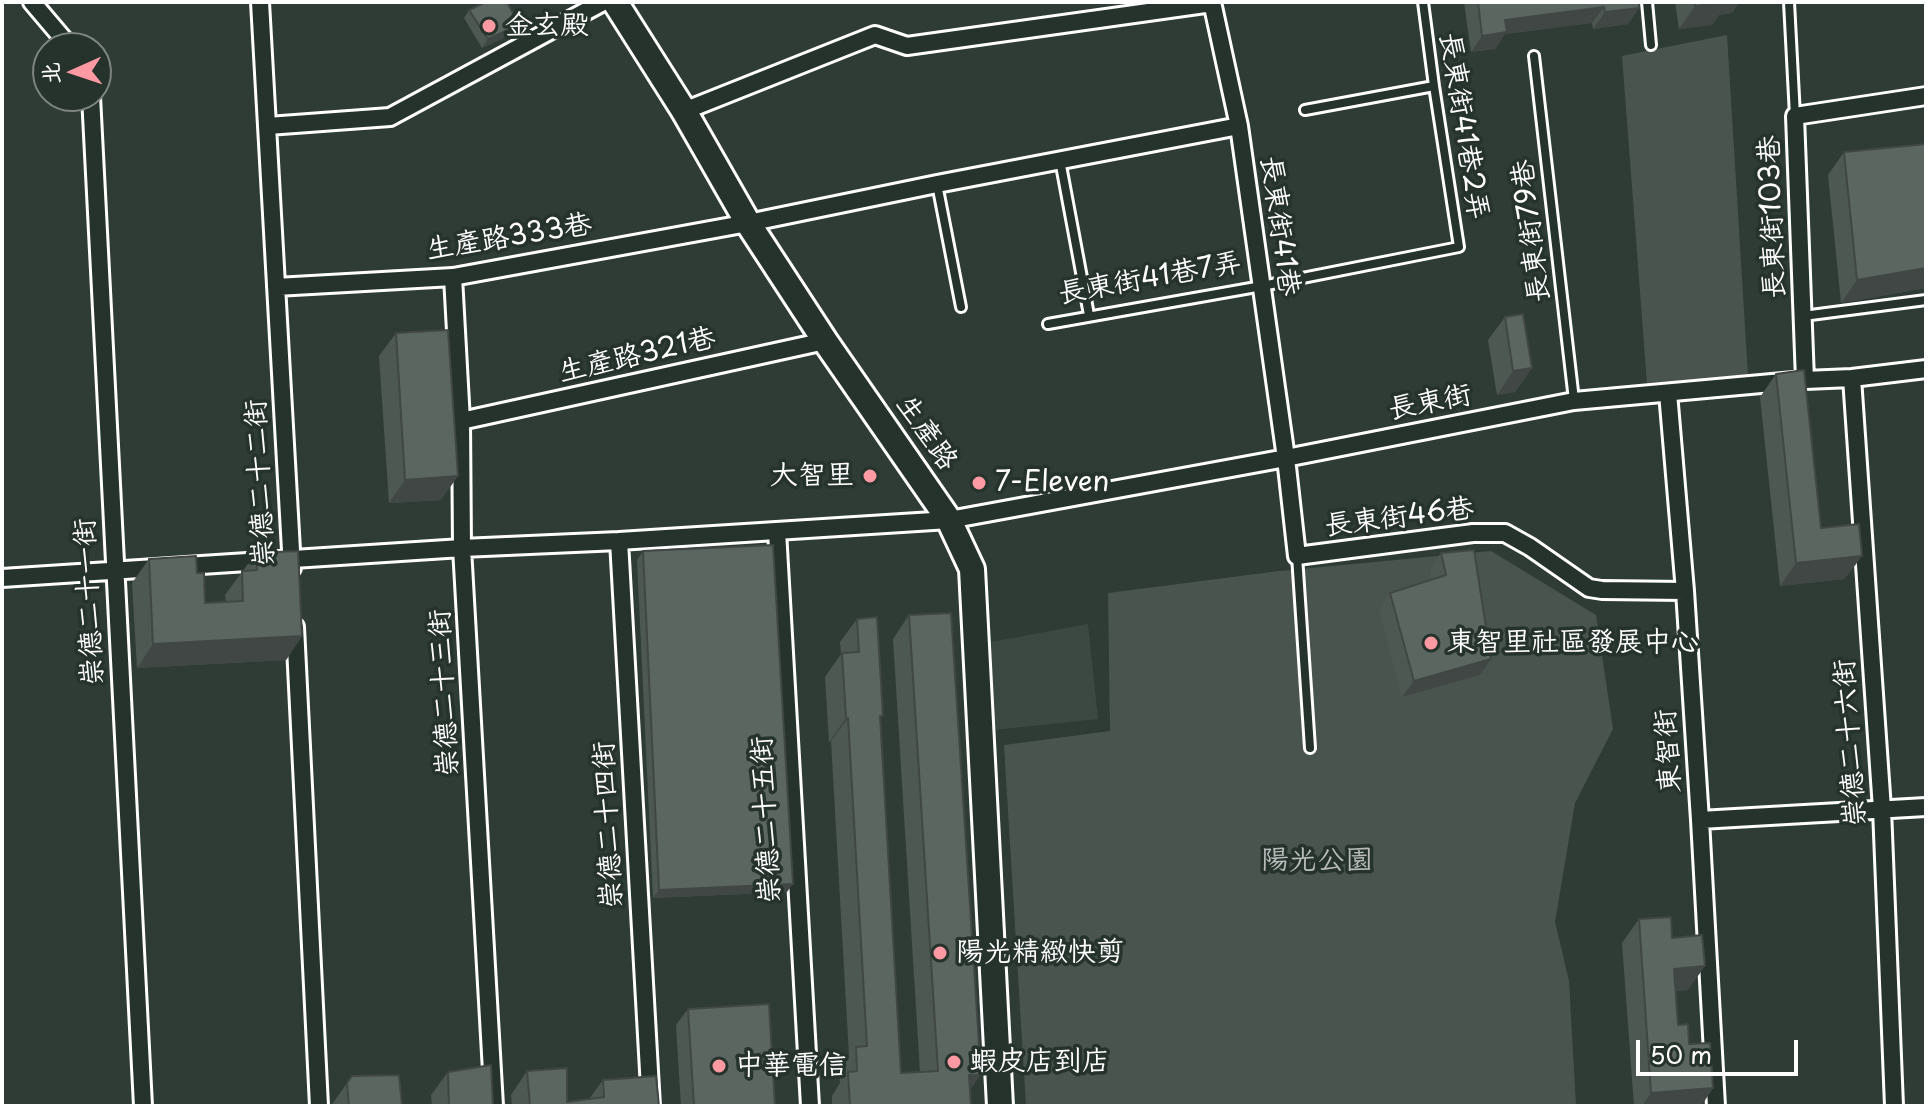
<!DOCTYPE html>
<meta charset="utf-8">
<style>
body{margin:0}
#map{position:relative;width:1928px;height:1108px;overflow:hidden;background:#2f3b35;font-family:"Playpen Sans","LXGW WenKai TC",sans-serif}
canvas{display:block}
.frame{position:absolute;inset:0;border:4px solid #fff;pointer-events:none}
.north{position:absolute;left:32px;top:32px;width:80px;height:80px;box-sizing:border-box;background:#26332d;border:2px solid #7d8581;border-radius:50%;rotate:267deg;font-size:22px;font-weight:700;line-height:32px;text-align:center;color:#fff}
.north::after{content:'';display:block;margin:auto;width:28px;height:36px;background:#ff9aa2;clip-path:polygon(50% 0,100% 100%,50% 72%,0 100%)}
.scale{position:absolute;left:1636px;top:1040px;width:162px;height:36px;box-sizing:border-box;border:4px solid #fff;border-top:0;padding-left:10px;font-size:24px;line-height:28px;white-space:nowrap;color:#fff;-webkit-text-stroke:6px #26332d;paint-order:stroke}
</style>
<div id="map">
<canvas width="1928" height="1108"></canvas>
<div class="frame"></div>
<div class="north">北</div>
<div class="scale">50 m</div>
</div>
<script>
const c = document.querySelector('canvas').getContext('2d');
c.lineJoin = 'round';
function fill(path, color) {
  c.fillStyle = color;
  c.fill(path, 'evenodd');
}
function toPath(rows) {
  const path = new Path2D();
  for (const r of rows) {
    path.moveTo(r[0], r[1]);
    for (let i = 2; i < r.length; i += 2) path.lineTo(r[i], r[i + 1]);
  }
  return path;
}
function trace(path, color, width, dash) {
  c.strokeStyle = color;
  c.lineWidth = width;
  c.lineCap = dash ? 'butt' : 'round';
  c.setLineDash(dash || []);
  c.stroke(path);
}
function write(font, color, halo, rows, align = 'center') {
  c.font = font + ' "Playpen Sans","LXGW WenKai TC",sans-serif';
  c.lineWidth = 7;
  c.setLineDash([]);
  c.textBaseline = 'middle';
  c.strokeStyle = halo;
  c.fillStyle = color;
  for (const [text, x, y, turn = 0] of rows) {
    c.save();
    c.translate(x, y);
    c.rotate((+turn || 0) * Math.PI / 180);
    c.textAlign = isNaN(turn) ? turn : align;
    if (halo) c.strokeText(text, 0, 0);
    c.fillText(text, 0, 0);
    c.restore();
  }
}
fill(toPath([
 [1088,624,1098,719,994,730,991,642]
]), '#3c4842');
fill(toPath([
 [1727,35,1748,376,1647,383,1622,56],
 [1491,551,1596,615,1613,729,1575,803,1555,922,1569,981,1576,1106,1026,1106,1004,745,1110,731,1108,593,1279,571]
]), '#4a544f');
const lane = toPath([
 [1647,2,1651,45],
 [1789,2,1795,116],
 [1534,56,1574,400],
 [1305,110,1434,86],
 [1060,160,1089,315],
 [937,184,961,307],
 [1803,316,1926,300],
 [1048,324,1262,286,1459,247,1434,86,1423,2],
 [1297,556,1310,748]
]);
const street = toPath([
 [32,2,71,48],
 [260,2,292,568],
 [1212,2,1239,126,1286,458,1297,556,1473,533,1505,533,1530,547,1589,588,1602,590,1685,591],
 [91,96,143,1106],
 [684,111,875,35,907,46,1212,3],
 [268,126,390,117,603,2],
 [453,277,461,421,462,548,494,1106],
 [276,287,453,277,748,223,937,184,1239,126],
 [1852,378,1882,809,1894,1106],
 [1805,380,1795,116,1926,96],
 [1668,393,1685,591,1700,820,1716,1106],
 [461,421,825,341],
 [777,531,810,1106],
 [619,541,651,1106],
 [2,578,462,548,619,541,949,520,1286,458,1574,401,1805,380,1852,378,1926,369],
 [295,627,319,1106],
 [1700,820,1926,807]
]);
const secondary = toPath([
 [615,2,684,111,748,223,825,341,949,520,972,569,1000,1106]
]);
trace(lane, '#fff', 14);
trace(street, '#fff', 22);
trace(secondary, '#fff', 30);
trace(lane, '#26332d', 8);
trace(street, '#26332d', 16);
trace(secondary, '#26332d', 24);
fill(toPath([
 [1464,2,1640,2,1639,4,1639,8,1628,24,1593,29,1592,23,1505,34,1495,49,1471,52],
 [1675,2,1739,2,1732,13,1719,15,1712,25,1679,29],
 [469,10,519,25,513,34,482,48,464,18],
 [1926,144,1926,288,1841,303,1828,175,1844,152],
 [1505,317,1532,368,1515,392,1497,395,1488,340],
 [396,333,441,500,389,503,379,356],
 [1776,374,1821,528,1845,579,1780,586,1760,397],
 [643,551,787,892,653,898,637,560],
 [256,553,302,636,286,660,137,668,132,583,149,559,197,573,205,603,226,602,225,595],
 [1441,553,1480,675,1402,697,1379,610,1390,593,1432,580,1430,569],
 [909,615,970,1089,971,1106,832,1106,832,1096,840,1083,839,1070,849,1056,831,741,829,742,825,677,841,654,840,642,857,619,881,719,901,1073,920,1072,893,639],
 [1639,919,1672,938,1688,990,1676,991,1678,1025,1713,1088,1701,1106,1634,1106,1622,943],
 [688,1009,775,1106,681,1106,676,1025],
 [527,1071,567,1102,589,1099,603,1080,659,1106,512,1106,511,1095],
 [448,1072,493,1106,432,1106,431,1095],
 [347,1083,402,1106,331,1106]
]), '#4e5853');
fill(toPath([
 [1634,2,1640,2,1636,8,1639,8,1628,24,1593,29,1605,12],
 [1721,2,1739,2,1732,13,1719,15,1712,25,1679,29,1695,6],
 [1604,7,1592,23,1505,34,1495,49,1471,52,1482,36,1505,20],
 [519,25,513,34,482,48,488,39],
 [1926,268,1926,288,1841,303,1857,280],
 [1532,368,1515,392,1497,395,1513,371],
 [458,476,441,500,389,503,405,480],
 [1862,556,1845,579,1780,586,1796,563],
 [302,636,286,660,137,668,153,644],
 [1491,659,1480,675,1402,697,1414,681],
 [846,718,848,718,831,741,829,742],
 [793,884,787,892,653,898,659,890],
 [1705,966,1688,990,1658,992,1674,969],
 [969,1075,981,1075,964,1098],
 [1713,1088,1701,1106,1642,1106,1651,1093]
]), '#404744');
const building = toPath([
 [486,2,507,2,519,25,488,39,469,10,486,2],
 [1478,2,1639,2,1639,8,1605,12,1604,7,1505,20,1507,32,1482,36,1478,2],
 [1695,2,1724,2,1695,6,1695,2],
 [1926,144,1926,268,1857,280,1844,152,1926,144],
 [1523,314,1532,368,1513,371,1505,317,1523,314],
 [448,330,458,476,405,480,396,333,448,330],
 [1804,370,1821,528,1859,524,1862,556,1796,563,1776,374,1804,370],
 [773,545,793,884,659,890,643,551,773,545],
 [1474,550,1491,659,1414,681,1390,593,1446,575,1441,553,1474,550],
 [298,551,302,636,153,644,149,559,196,556,197,573,204,573,205,603,243,601,242,571,257,570,256,553,298,551],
 [951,613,981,1075,969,1075,971,1106,850,1106,848,1072,857,1071,856,1047,867,1046,848,718,846,718,842,653,859,652,857,619,877,617,883,716,880,716,901,1073,938,1071,909,615,951,613],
 [1671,917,1672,938,1702,935,1705,966,1674,969,1678,1025,1688,1024,1689,1044,1710,1043,1713,1088,1651,1093,1639,919,1671,917],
 [769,1004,775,1106,694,1106,688,1009,769,1004],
 [491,1065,493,1106,449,1106,448,1072,491,1065],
 [567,1068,567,1102,604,1097,603,1080,656,1076,659,1106,530,1106,527,1071,567,1068],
 [399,1075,402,1106,349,1106,347,1083,352,1076,399,1075]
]);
fill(building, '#5b6661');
trace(building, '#404744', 2);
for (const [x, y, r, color] of [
 [489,26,8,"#ff9aa2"],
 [870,476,8,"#ff9aa2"],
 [979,483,8,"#ff9aa2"],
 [1431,643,8,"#ff9aa2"],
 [940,953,8,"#ff9aa2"],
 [954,1062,8,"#ff9aa2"],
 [719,1066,8,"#ff9aa2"]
]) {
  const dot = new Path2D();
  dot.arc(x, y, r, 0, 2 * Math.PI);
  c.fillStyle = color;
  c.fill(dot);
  trace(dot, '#26332d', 3);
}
write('28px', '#fff', '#26332d', [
 ["金玄殿",505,26],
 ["大智里",854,476,"right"],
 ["7-Eleven",995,483],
 ["東智里社區發展中心",1447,643],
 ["陽光精緻快剪",956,953],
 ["蝦皮店到店",970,1062],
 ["中華電信",735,1066]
], 'left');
write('28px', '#fff', '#26332d', [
 ["長東街41巷2弄",1463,126,81],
 ["長東街103巷",1773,217,-92],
 ["長東街41巷",1279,226,82],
 ["長東街79巷",1532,231,-97],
 ["生產路333巷",509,238,-9],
 ["長東街41巷7弄",1150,279,-10],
 ["生產路321巷",637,356,-13],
 ["長東街",1430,403,-11],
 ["生產路",926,433,55],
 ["崇德二十二街",261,483,-93],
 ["長東街46巷",1399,518,-7],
 ["崇德二十一街",90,602,-93],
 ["崇德二十三街",445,693,-93],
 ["崇德二十六街",1851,743,-94],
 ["東智街",1669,751,-94],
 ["崇德二十五街",767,820,-93],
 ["崇德二十四街",609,825,-93]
]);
write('28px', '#b7bbb9', '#26332d', [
 ["陽光公園",1317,861]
]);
</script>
